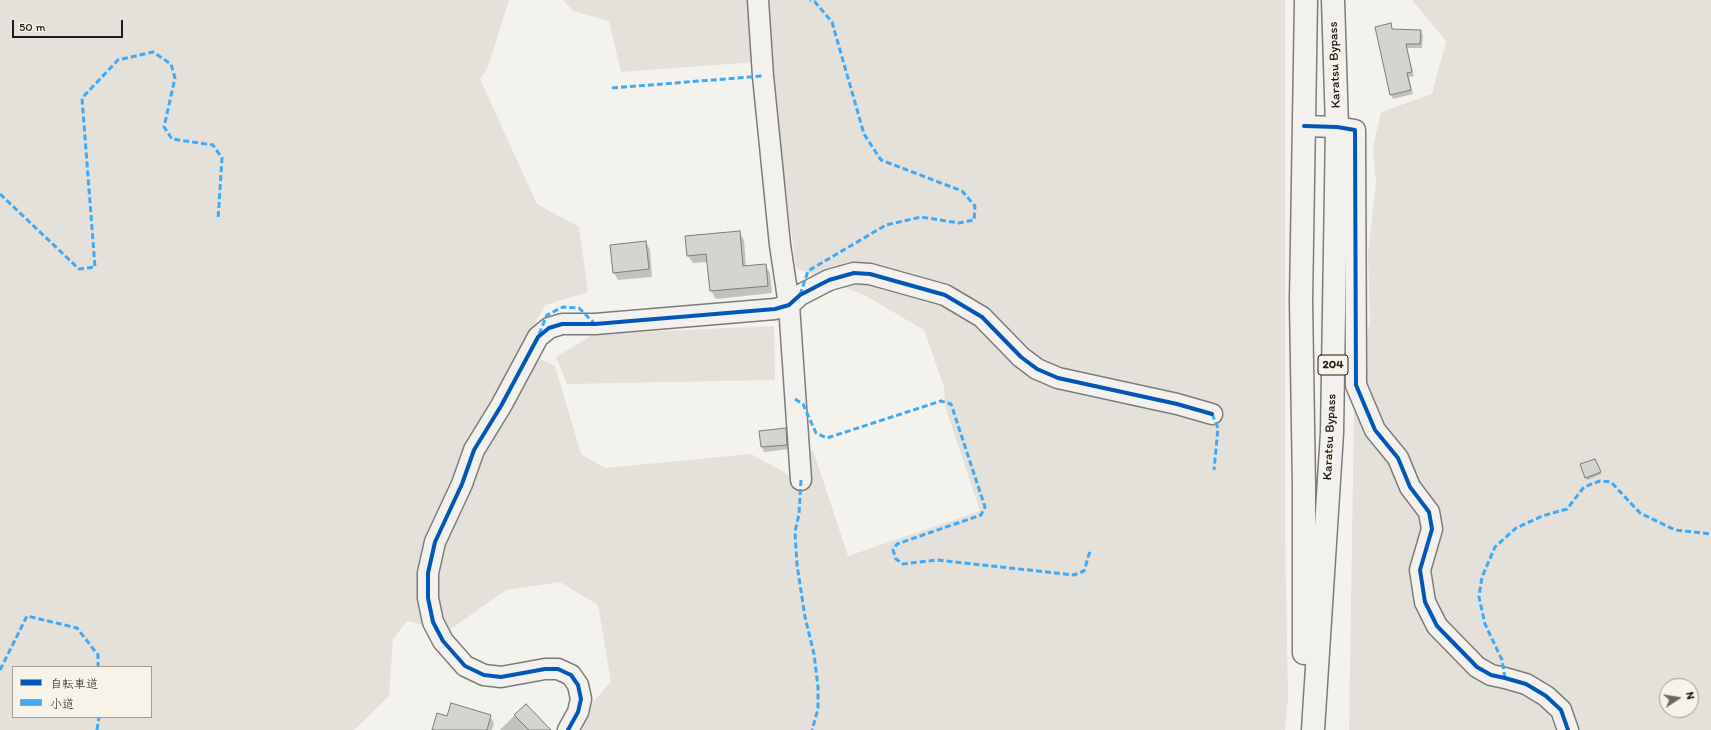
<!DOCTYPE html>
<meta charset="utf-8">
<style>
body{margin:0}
#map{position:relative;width:1711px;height:730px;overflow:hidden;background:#f4f2ec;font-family:Itim,"Klee One",sans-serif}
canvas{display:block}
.legend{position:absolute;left:12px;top:666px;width:140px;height:52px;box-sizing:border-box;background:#f7f3e8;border:1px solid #9f9d96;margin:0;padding:5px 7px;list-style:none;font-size:12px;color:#1c1c1c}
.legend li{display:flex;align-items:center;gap:8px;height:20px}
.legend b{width:20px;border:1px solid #9f9d96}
.north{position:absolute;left:1659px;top:678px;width:40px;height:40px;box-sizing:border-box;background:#f7f3e8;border:1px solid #9f9d96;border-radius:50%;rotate:78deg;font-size:11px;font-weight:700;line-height:16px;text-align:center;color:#1c1c1c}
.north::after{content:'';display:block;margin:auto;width:14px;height:18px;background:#686765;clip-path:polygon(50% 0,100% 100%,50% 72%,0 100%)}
.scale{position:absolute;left:12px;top:20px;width:111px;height:18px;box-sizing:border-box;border:2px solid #1c1c1c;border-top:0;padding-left:5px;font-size:12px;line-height:14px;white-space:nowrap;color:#1c1c1c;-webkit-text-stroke:3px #f7f3e8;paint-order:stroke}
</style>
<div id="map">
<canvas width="1711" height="730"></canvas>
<ul class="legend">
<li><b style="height:5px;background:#0057b8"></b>自転車道</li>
<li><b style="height:5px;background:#3fa9f5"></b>小道</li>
</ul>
<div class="north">N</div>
<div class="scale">50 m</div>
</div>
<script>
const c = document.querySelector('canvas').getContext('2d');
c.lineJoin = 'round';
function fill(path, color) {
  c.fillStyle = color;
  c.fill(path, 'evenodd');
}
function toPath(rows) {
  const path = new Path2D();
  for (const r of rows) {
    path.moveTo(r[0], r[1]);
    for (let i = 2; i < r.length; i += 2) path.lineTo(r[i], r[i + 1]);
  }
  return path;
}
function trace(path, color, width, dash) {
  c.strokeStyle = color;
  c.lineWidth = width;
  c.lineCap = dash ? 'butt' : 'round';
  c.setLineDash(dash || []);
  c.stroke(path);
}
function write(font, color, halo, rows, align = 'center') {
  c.font = font + ' Itim,sans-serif';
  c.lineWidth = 4;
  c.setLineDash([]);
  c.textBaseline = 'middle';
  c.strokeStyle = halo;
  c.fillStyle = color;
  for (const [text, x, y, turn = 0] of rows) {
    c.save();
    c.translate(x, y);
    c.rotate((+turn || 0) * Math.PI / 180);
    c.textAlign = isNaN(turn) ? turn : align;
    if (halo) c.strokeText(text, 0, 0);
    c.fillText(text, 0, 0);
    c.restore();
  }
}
fill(toPath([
 [0,0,509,0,488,67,480,79,537,204,579,227,588,292,545,305,468,447,538,358,555,366,581,454,605,468,751,454,791,476,813,450,848,556,980,511,945,406,944,387,924,330,864,295,796,268,769,61,621,72,609,21,573,11,563,0,1285,0,1285,536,1288,698,1285,730,582,730,593,702,611,682,598,605,560,582,506,590,448,631,407,621,393,639,389,696,354,730,0,730],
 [13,667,151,667,151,717,13,717],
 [1412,0,1711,0,1711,730,1576,730,1552,691,1481,665,1463,669,1542,702,1556,730,1349,730,1354,413,1370,321,1368,254,1376,183,1373,147,1381,112,1432,94,1446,41],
 [1667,686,1691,686,1691,710,1667,710],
 [774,326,775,380,567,384,556,357,594,334]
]), '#e4e1da');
fill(toPath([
 [1391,25,1393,30,1420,31,1423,35,1422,48,1407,48,1414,76,1409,77,1413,94,1393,99,1391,95],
 [739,232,744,240,746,267,765,265,770,273,772,293,716,299,711,291,708,262,693,263,688,256],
 [646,242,650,250,652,277,618,280,614,273],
 [785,429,788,434,789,449,764,452,762,447],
 [1596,462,1601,474,1587,480,1586,478],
 [525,705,549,730,500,730],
 [490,716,494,723,492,730,433,730,448,717]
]), '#0003');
const building = toPath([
 [1391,23,1392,29,1421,30,1420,44,1406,44,1412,72,1407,73,1411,90,1390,95,1375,27,1391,23],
 [740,231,743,266,766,264,768,286,710,291,706,254,687,256,685,236,740,231],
 [646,241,649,269,613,273,610,245,646,241],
 [786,428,787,445,761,447,759,431,786,428],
 [1595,459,1601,472,1585,478,1580,464,1595,459],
 [451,703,491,715,487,730,432,730,437,713,447,716,451,703],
 [526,704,551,730,529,730,514,715,526,704]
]);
fill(building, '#d5d4d0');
trace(building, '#7d7c7a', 1);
const minor = toPath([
 [758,0,763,76,780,245,789,305,801,480],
 [1304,126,1337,127,1355,130,1356,385,1375,430,1398,458,1410,487,1429,512,1432,529,1420,570,1425,602,1437,626,1477,667,1491,675,1505,678,1526,684,1546,696,1561,710,1568,730],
 [568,730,578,712,581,699,578,685,571,675,558,669,545,669,501,677,484,675,465,666,443,641,433,622,428,598,428,573,435,542,462,484,474,450,501,406,538,337,549,328,562,324,595,324,775,309,789,305,800,295,829,280,854,273,870,274,945,295,982,317,1021,357,1037,369,1058,378,1177,404,1212,414]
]);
const highway = toPath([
 [1304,653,1304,487,1301,301,1306,0],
 [1313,730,1332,433,1337,127,1333,0]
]);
trace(minor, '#7d7c7a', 23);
trace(highway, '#7d7c7a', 25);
trace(minor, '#f2f1ed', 20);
trace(highway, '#f2f1ed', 22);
trace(toPath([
 [612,88,763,76],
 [0,194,79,269,95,267,82,98,118,60,153,52,171,64,175,78,164,127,172,139,213,145,222,158,218,220],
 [800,295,808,271,886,225,921,217,959,223,974,220,975,206,962,191,881,160,864,134,832,22,815,2,810,0],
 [539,334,547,315,563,307,579,308,595,324],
 [795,399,803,404,816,433,827,438,941,401,951,404,985,507,981,515,897,544,893,550,896,559,903,564,937,560,1074,575,1084,571,1090,551],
 [1212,414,1218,428,1214,470],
 [801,480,799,514,795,532,797,565,805,617,814,654,818,687,818,709,812,730],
 [0,670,27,616,77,628,98,655,98,667],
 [1505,678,1502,660,1485,624,1479,597,1482,577,1495,547,1516,528,1542,516,1567,509,1584,487,1600,481,1611,482,1640,513,1675,530,1711,534],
 [97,730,99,717]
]), '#3fa9f5', 3, [6, 3]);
trace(toPath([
 [1304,126,1337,127,1355,130,1356,385,1375,430,1398,458,1410,487,1429,512,1432,529,1420,570,1425,602,1437,626,1477,667,1491,675,1505,678,1526,684,1546,696,1561,710,1568,730],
 [568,730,578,712,581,699,578,685,571,675,558,669,545,669,501,677,484,675,465,666,443,641,433,622,428,598,428,573,435,542,462,484,474,450,501,406,538,337,549,328,562,324,595,324,775,309,789,305,800,295,829,280,854,273,870,274,945,295,982,317,1021,357,1037,369,1058,378,1177,404,1212,414]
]), '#0057b8', 4);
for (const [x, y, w] of [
 [1333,365,30]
]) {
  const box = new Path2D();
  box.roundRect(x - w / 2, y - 10, w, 20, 3);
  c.fillStyle = '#f7f3e8';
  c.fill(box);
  trace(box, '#1c1c1c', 1);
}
write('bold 12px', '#1c1c1c', null, [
 ["204",1333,365]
]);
write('13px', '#1c1c1c', '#f7f3e8', [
 ["Karatsu Bypass",1335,65,-92],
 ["Karatsu Bypass",1330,437,-87]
]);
</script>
